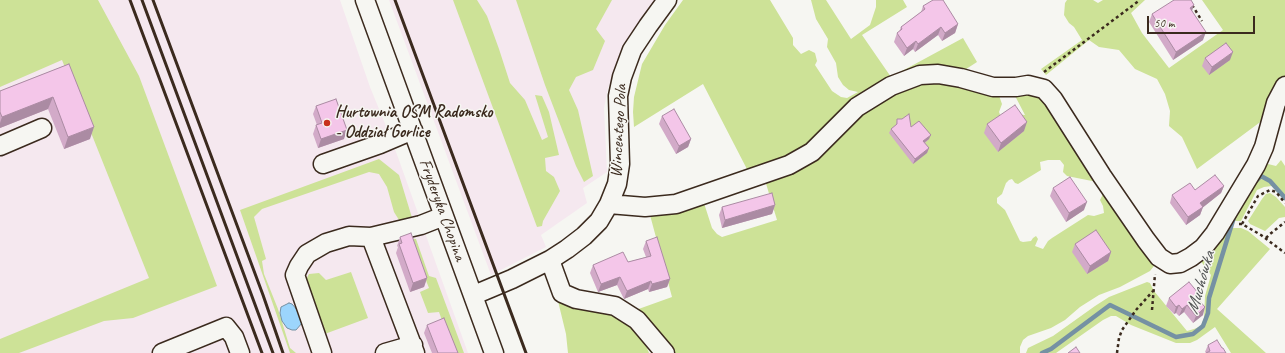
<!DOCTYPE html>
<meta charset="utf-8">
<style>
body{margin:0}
#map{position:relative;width:1285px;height:353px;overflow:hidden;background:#f6f6f2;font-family:Caveat,sans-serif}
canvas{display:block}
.scale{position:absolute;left:1147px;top:16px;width:108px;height:18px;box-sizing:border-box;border:2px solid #3b2a1e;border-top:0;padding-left:5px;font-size:12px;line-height:14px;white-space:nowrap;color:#3b2a1e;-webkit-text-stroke:3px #f6f6f2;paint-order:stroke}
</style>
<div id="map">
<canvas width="1285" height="353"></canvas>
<div class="scale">50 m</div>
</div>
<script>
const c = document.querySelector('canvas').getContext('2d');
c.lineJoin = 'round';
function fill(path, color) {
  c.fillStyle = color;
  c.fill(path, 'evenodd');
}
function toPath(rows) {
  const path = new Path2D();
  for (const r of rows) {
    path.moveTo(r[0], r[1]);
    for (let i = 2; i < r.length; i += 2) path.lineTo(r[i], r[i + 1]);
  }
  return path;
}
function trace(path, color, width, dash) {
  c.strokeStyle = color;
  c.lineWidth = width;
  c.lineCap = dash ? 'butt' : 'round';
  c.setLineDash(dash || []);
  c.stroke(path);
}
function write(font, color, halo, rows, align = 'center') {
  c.font = font + ' Caveat,sans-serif';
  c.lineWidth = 3;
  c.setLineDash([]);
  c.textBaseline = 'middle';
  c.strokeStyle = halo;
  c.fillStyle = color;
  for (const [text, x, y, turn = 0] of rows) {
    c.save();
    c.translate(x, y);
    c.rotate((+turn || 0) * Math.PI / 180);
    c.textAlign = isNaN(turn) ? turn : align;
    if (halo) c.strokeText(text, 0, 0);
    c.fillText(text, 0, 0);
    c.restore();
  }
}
fill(toPath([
 [0,0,340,0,370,87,395,148,311,180,395,149,468,353,0,353],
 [389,0,655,0,640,21,617,67,608,88,604,108,607,172,583,188,587,203,541,235,546,247,491,275]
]), '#f5e8ef');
fill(toPath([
 [0,0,98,0,139,76,217,286,133,318,104,321,19,353,0,353,0,339,149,278,62,60,0,87],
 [453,0,477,0,487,16,499,49,510,83,525,100,542,140,548,137,535,95,542,96,549,112,559,155,545,158,546,171,554,177,560,191,543,221,542,226,537,227],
 [516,0,612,0,596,29,605,41,593,70,576,77,569,90,578,110,593,176,584,182,576,166,545,85],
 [683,0,770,0,793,38,793,45,801,54,809,50,815,53,817,61,815,65,832,91,841,97,847,98,858,92,849,90,843,85,838,77,836,63,827,47,828,39,816,19,811,0,826,0,851,39,870,25,876,7,876,0,903,0,907,7,862,35,891,77,963,38,977,62,960,73,907,75,803,152,750,175,703,84,634,127,633,112,634,97,642,64,665,25],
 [1067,0,1093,0,1098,3,1103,0,1145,0,1131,13,1142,33,1169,68,1223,30,1202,0,1285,0,1285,81,1267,117,1197,169,1182,137,1169,126,1170,111,1165,94,1157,79,1135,69,1119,50,1099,47,1089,40,1046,75,1041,69,1082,40,1074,27,1069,23,1064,15,1065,3],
 [918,80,997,90,1002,104,999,112,1001,117,1015,114,1025,115,1013,92,1037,90,1098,176,1092,181,1067,176,1063,172,1064,165,1060,160,1048,160,1040,162,1041,170,1018,184,1015,183,1012,179,1009,180,1006,183,1002,194,997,198,997,203,1005,210,1020,241,1023,242,1031,241,1033,238,1036,236,1038,239,1035,246,1043,249,1048,241,1052,238,1088,215,1094,216,1104,213,1103,206,1100,200,1103,194,1101,188,1155,259,1154,266,1150,271,1120,287,1099,295,1080,307,1065,320,1051,328,1028,336,1023,340,1020,347,1020,353,670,353,633,311,672,297,650,215,703,200,712,228,717,234,722,237,777,220,764,177,851,116],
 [379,159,399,175,413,221,399,220,394,212,387,187,379,174,369,172,262,209,254,217,266,259,262,261,264,274,278,309,290,348,296,353,290,353,240,210],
 [1281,160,1285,166,1285,200,1276,189,1272,186,1264,187,1257,190,1241,221,1225,221,1262,168,1268,164,1276,166],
 [1270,193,1276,197,1285,207,1285,217,1279,218,1265,231,1250,224,1248,221,1262,199,1266,194],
 [1225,228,1241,228,1248,231,1270,249,1217,309,1266,353,1231,353,1215,327,1197,340,1190,343,1176,343,1131,325,1116,316,1111,316,1103,320,1056,353,1026,353,1028,348,1053,336,1095,306,1109,297,1147,282,1150,283,1154,291,1187,331,1194,329,1201,326,1204,318,1205,296,1211,275,1197,256],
 [409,238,416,239,429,276,436,278,464,353,454,353,439,312,428,313,420,292,429,288],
 [351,272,368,318,322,335,303,285,309,274,319,273,326,280],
 [557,297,607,309,641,333,649,353,568,353,566,334]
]), '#cde297');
const water = toPath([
 [289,303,292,304,298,311,302,323,296,330,292,330,287,328,282,321,280,313,281,307,289,303]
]);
fill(water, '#9cd5fc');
trace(water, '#7591a3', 1);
trace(toPath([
 [1255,182,1261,176,1270,181,1285,198],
 [1042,353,1051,349,1110,305,1176,337,1193,334,1203,326,1208,313,1209,298,1235,214]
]), '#7591a3', 4.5);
const minor = toPath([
 [365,0,494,353],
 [0,146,42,128],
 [323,164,380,144,413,130],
 [609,204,645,207,676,204,789,165,812,152,857,107,891,86,920,75,938,74,961,78,993,87,1016,87,1028,85,1044,89,1053,99,1102,176,1146,240,1159,257,1170,264,1180,263,1191,257,1203,248,1215,233,1256,165,1264,147,1276,103,1285,86],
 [371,237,415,353],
 [550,260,562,293,576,299,615,306,637,320,665,353],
 [474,295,512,279,550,260,567,249,584,236,599,221,609,204,617,184,620,164,618,96,622,77,632,50,648,26,667,0],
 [162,353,226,327,234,337,240,353],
 [322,353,295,275,299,266,307,254,326,243,349,236,371,237,421,225,444,216],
 [385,353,413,345]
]);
trace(minor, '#3b2a1e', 21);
trace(toPath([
 [1189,0,1202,21],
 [1044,72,1140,0],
 [1239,224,1242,224,1261,235,1285,253],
 [1242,224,1258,196,1270,190,1276,192,1285,203],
 [1266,238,1270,234,1285,222],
 [1152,310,1155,274],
 [1117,353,1119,338,1122,330,1136,310,1153,291]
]), '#3b2a1e', 2.5, [3, 3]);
trace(minor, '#f6f6f2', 18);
trace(toPath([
 [130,0,262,353],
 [142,0,273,353],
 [153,0,263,295,283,353],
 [395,0,526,353]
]), '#3b2a1e', 3);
fill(toPath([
 [923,6,958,24,955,33,942,41,938,35,915,52,913,49,904,56,894,42,897,33,899,32,901,27,921,12],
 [1192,11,1203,40,1173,60,1149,22,1152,14],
 [1205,58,1230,60,1209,75,1202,66],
 [69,64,90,139,64,149,48,109,0,128,0,91],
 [316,106,344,139,318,148,313,134,316,125,317,125,313,114],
 [662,116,691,139,688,147,676,154,659,124],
 [897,119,929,139,925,143,929,148,927,153,913,164,889,133,891,129,896,125],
 [987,124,1024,131,998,152,984,133],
 [1224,186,1221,193,1203,207,1200,215,1186,225,1170,203,1172,195,1195,190],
 [1053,188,1084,210,1066,222,1050,196],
 [775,205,772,214,722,228,719,215,722,207],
 [400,237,427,278,424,287,410,292,396,253,398,247,397,246],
 [646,241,670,279,667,287,649,292,648,289,624,299,617,285,598,292,590,273,593,265,628,262,646,257,643,249],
 [1075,244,1111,252,1108,261,1087,274,1072,252],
 [1169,298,1198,298,1203,315,1193,323,1184,312,1179,316,1176,313,1174,314,1166,306],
 [427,325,458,353,432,353,424,333],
 [1208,345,1222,348,1206,353,1205,352]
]), '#d2aac8');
fill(toPath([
 [1194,5,1191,14,1190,8],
 [958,24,955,33,942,41,945,33],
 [941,27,938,35,915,52,918,44],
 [1206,32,1203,40,1173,60,1176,52],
 [916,41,913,49,904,56,907,48],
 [1233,52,1230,60,1209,75,1212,67],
 [53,97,48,109,0,128,0,123,2,117],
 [1027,122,1024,131,998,152,1001,143],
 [94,127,90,139,64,149,68,137],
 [347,130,344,139,318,148,321,139],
 [931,135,929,139,921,145,923,141],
 [691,139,688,147,676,154,679,146],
 [929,148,927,153,913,164,915,159],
 [1224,186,1221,193,1201,209,1203,207,1200,215,1186,225,1188,217,1200,203],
 [1087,202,1084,210,1066,222,1069,213],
 [775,205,772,214,722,228,725,220],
 [1111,252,1108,261,1087,274,1090,266],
 [620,277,617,285,598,292,601,284],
 [427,278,424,287,410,292,413,283],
 [670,279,667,287,649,292,652,284],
 [651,281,648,289,624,299,627,291],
 [1179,305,1176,313,1174,314,1176,307],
 [1187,305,1184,312,1179,316,1182,309],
 [1205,307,1203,315,1193,323,1196,316]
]), '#ab8ba3');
const building = toPath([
 [933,0,943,0,958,24,945,33,941,27,918,44,916,41,907,48,897,33,902,29,901,27,925,9,923,6,933,0],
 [1174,0,1191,0,1194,5,1190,8,1206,32,1176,52,1152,14,1174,0],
 [1226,43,1233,52,1212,67,1205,58,1226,43],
 [69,64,94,127,68,137,53,97,2,117,0,112,0,91,69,64],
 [336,99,347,130,321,139,316,125,322,123,316,106,336,99],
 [1015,105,1027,122,1001,143,987,124,1015,105],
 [674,109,691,139,679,146,662,116,674,109],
 [909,114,911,127,919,121,931,135,923,141,929,148,915,159,891,129,897,124,897,119,902,119,909,114],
 [1215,175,1224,186,1200,203,1203,207,1188,217,1172,195,1190,183,1195,190,1215,175],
 [1070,177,1087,202,1069,213,1053,188,1070,177],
 [772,193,775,205,725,220,722,207,772,193],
 [1096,230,1111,252,1090,266,1075,244,1096,230],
 [411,233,427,278,413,283,399,244,402,243,400,237,411,233],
 [657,237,670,279,652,284,651,281,627,291,620,277,601,284,593,265,623,252,628,262,651,256,646,241,657,237],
 [1189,282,1199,294,1196,297,1205,307,1196,316,1187,305,1182,309,1179,305,1176,307,1169,298,1189,282],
 [444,318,458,353,438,353,427,325,444,318],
 [1217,340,1222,348,1223,348,1226,353,1206,353,1210,351,1208,345,1217,340],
 [1076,347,1080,353,1068,353,1076,347]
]);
fill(building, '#f4c6e9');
trace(building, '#ab8ba3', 1);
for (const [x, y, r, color] of [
 [327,123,4,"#c8321e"]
]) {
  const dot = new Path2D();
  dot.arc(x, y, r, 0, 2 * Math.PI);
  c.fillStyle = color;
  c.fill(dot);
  trace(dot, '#f6f6f2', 1.5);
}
write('bold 17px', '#3b2a1e', '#f6f6f2', [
 ["Hurtownia OSM Radomsko",335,113],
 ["- Oddział Gorlice",335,133]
], 'left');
write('17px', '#3b2a1e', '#f6f6f2', [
 ["Wincentego Pola",619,131,-87],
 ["Fryderyka Chopina",442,210,70]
]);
write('italic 18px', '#535556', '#f6f6f2', [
 ["Muchówka",1201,283,-74]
]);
</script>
